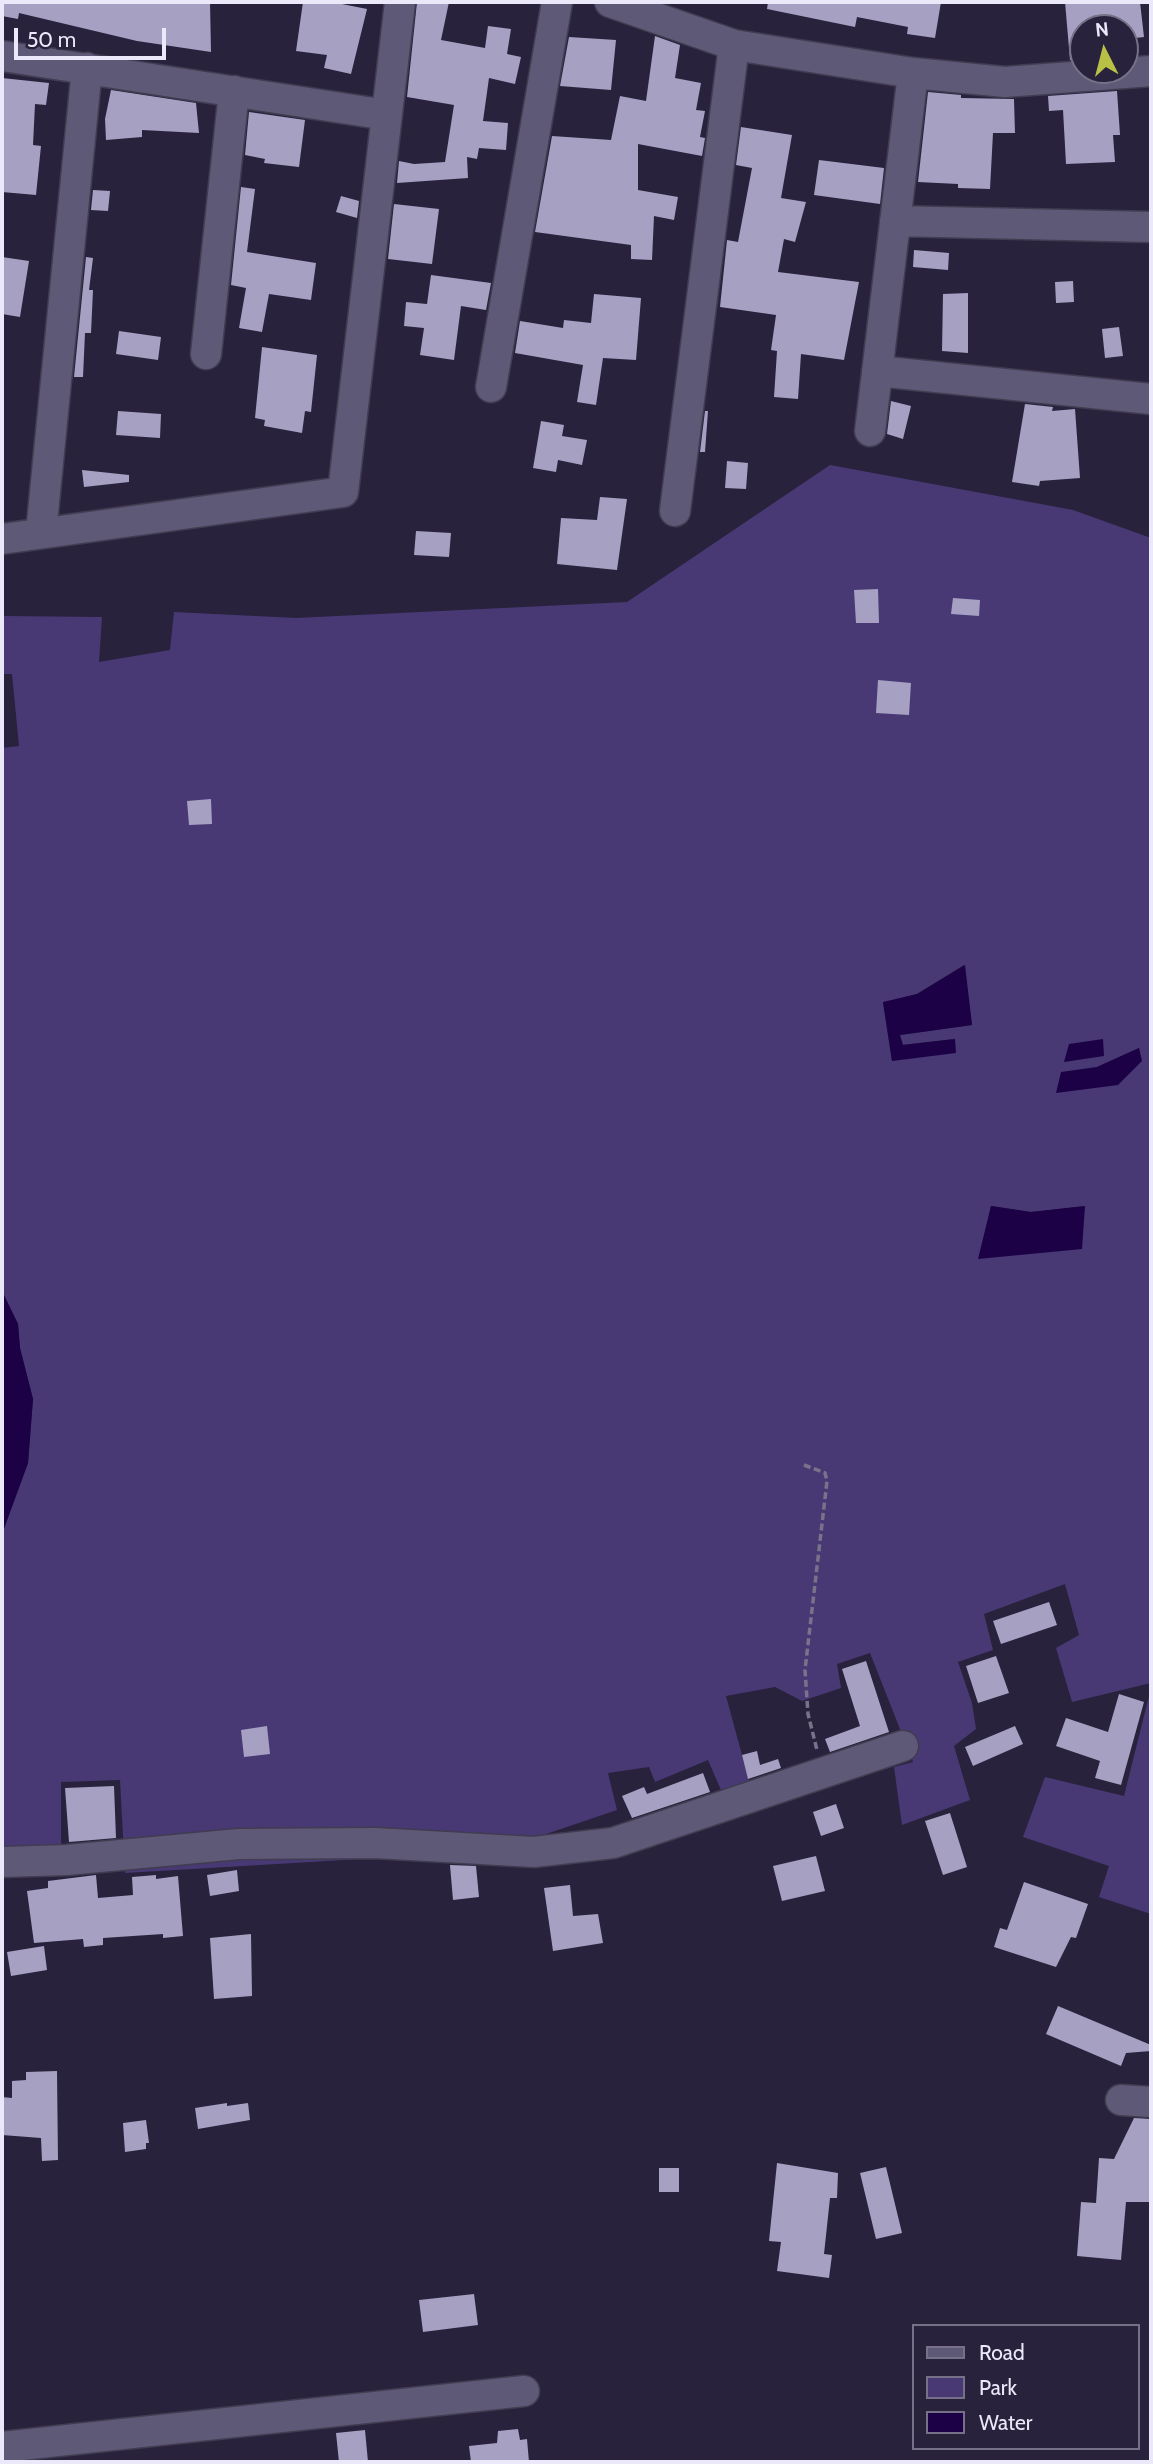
<!DOCTYPE html>
<style>
body{margin:0}
#map{position:relative;width:1153px;height:2464px;overflow:hidden;background:#28223c;font-family:Cabin,sans-serif}
canvas{display:block}
.frame{position:absolute;inset:0;border:4px solid #eae8f9;pointer-events:none}
.legend{position:absolute;left:912px;top:2324px;width:228px;height:126px;box-sizing:border-box;background:#28223c;border:2px solid #767188;margin:0;padding:9px 12px;list-style:none;font-size:21px;color:#eae8f9}
.legend li{display:flex;align-items:center;gap:14px;height:35px}
.legend b{width:35px;border:2px solid #767188}
.north{position:absolute;left:1069px;top:14px;width:70px;height:70px;box-sizing:border-box;background:#28223c;border:2px solid #767188;border-radius:50%;rotate:354deg;font-size:19px;font-weight:700;line-height:28px;text-align:center;color:#eae8f9}
.north::after{content:'';display:block;margin:auto;width:24px;height:32px;background:#b9c046;clip-path:polygon(50% 0,100% 100%,50% 72%,0 100%)}
.scale{position:absolute;left:14px;top:28px;width:152px;height:32px;box-sizing:border-box;border:4px solid #eae8f9;border-top:0;padding-left:9px;font-size:21px;line-height:24px;white-space:nowrap;color:#eae8f9;-webkit-text-stroke:5px #28223c;paint-order:stroke}
</style>
<div id="map">
<canvas width="1153" height="2464"></canvas>
<div class="frame"></div>
<ul class="legend">
<li><b style="height:9px;background:#5e5976"></b>Road</li>
<li><b style="height:19px;background:#483975"></b>Park</li>
<li><b style="height:19px;background:#1d0146"></b>Water</li>
</ul>
<div class="north">N</div>
<div class="scale">50 m</div>
</div>
<script>
const c = document.querySelector('canvas').getContext('2d');
c.lineJoin = 'round';
function fill(path, color) {
  c.fillStyle = color;
  c.fill(path, 'evenodd');
}
function toPath(rows) {
  const path = new Path2D();
  for (const r of rows) {
    path.moveTo(r[0], r[1]);
    for (let i = 2; i < r.length; i += 2) path.lineTo(r[i], r[i + 1]);
  }
  return path;
}
function trace(path, color, width, dash) {
  c.strokeStyle = color;
  c.lineWidth = width;
  c.lineCap = dash ? 'butt' : 'round';
  c.setLineDash(dash || []);
  c.stroke(path);
}
fill(toPath([
 [830,465,1073,510,1151,538,1151,1683,1072,1702,1056,1648,1079,1635,1065,1584,984,1614,993,1650,958,1662,972,1703,976,1729,954,1746,970,1800,902,1825,894,1767,913,1762,870,1653,837,1664,841,1688,802,1701,775,1687,726,1696,752,1792,724,1797,708,1760,655,1782,649,1767,608,1773,617,1810,496,1851,125,1873,120,1780,61,1782,61,1864,2,1865,2,1534,28,1463,33,1399,20,1348,18,1324,2,1291,2,748,19,746,12,674,2,674,2,616,102,617,99,662,170,650,174,612,296,618,627,602],
 [964,965,972,1025,900,1035,902,1045,954,1039,892,1061,883,1003,917,994],
 [1139,1048,1141,1061,1061,1072,1097,1067],
 [991,1206,1031,1212,1085,1206,979,1259],
 [1151,1688,1151,1914,1099,1897,1109,1866,1023,1837,1045,1777,1124,1796]
]), '#483975');
fill(toPath([
 [965,965,972,1025,900,1035,903,1045,955,1039,956,1053,892,1061,883,1002,917,994],
 [1103,1039,1104,1056,1064,1062,1069,1044],
 [1139,1048,1142,1061,1118,1085,1056,1093,1061,1072,1097,1067],
 [991,1206,1031,1212,1085,1206,1082,1249,978,1259],
 [2,1291,18,1324,20,1348,33,1399,28,1463,2,1534]
]), '#1d0146');
fill(toPath([
 [2,2,210,2,211,52,137,41,19,13,18,19,2,16],
 [303,2,332,2,367,9,351,74,324,68,327,55,296,51],
 [417,2,449,2,441,40,485,48,488,26,511,29,507,54,521,57,515,84,489,78,483,121,508,123,506,150,479,148,477,159,467,157,468,178,397,183,399,161,414,164,445,162,454,105,407,97],
 [768,2,941,2,935,38,907,34,908,27,857,17,855,27,767,9],
 [1065,2,1140,2,1144,37,1125,39,1125,28,1083,28,1083,59,1070,60],
 [655,36,680,45,675,78,701,83,696,110,705,111,700,137,705,138,702,156,638,144,638,190,678,197,674,220,654,216,652,260,631,259,631,245,535,232,552,136,611,140,620,96,646,101],
 [569,37,616,40,611,90,560,86],
 [2,78,49,83,46,105,35,104,33,145,41,146,36,195,2,192],
 [111,90,196,103,199,133,142,130,142,137,106,140,105,119],
 [1117,91,1120,135,1113,135,1115,162,1066,164,1063,110,1049,111,1048,96],
 [928,92,961,95,961,98,1014,99,1015,133,993,133,990,189,958,188,958,184,918,182],
 [249,112,305,120,299,167,264,163,265,159,245,155],
 [741,127,792,135,781,198,806,202,795,242,784,239,778,272,859,282,844,360,801,354,798,399,774,397,777,351,771,350,776,315,720,307,727,240,738,242,752,168,736,165],
 [819,160,884,168,880,204,814,195],
 [241,187,255,189,247,252,316,263,311,300,269,294,262,332,239,328,246,288,231,285],
 [93,190,110,191,108,211,91,210],
 [341,196,359,201,357,218,336,212],
 [394,204,439,209,432,264,388,259],
 [914,250,949,253,948,270,913,267],
 [2,257,29,261,20,317,2,314],
 [86,257,93,258,89,290,93,290,91,333,85,333,83,377,74,377],
 [431,275,491,283,486,310,461,306,454,360,420,355,424,328,404,326,406,302,427,304],
 [1073,281,1074,302,1056,303,1055,282],
 [968,293,968,353,942,351,943,294],
 [594,294,641,298,636,360,603,358,596,405,577,402,583,365,515,353,520,321,563,328,564,320,591,323],
 [1119,327,1123,356,1105,358,1102,329],
 [119,331,161,337,158,360,116,354],
 [262,347,317,355,311,412,305,411,302,433,264,426,265,420,255,418],
 [891,401,911,406,903,439,887,434],
 [1025,404,1053,407,1052,411,1075,409,1080,478,1040,481,1039,486,1012,482],
 [118,411,161,414,160,438,116,435],
 [705,411,708,411,705,452,700,452],
 [541,421,564,425,562,436,587,440,582,465,558,460,556,472,533,468],
 [727,461,748,463,746,489,725,488],
 [82,470,129,475,129,482,84,487],
 [600,497,627,499,617,570,557,564,561,518,597,520],
 [416,531,451,533,449,557,414,555],
 [878,589,879,623,856,623,854,590],
 [953,598,980,600,979,616,951,614],
 [878,680,911,683,909,715,876,713],
 [211,799,212,824,189,825,187,801],
 [1049,1602,1057,1625,1001,1644,993,1621],
 [996,1656,1009,1693,978,1703,966,1666],
 [866,1661,889,1732,830,1752,825,1739,860,1726,842,1669],
 [1119,1694,1144,1702,1121,1785,1095,1778,1100,1761,1056,1746,1066,1718,1108,1732],
 [267,1726,270,1754,244,1757,241,1730],
 [1015,1726,1023,1744,973,1766,965,1747],
 [757,1751,760,1765,778,1759,781,1768,748,1779,742,1755],
 [703,1773,710,1792,632,1818,622,1796,644,1787,647,1794],
 [114,1786,116,1838,69,1842,65,1788],
 [836,1804,844,1828,821,1836,813,1812],
 [950,1813,967,1867,943,1875,925,1821],
 [816,1856,825,1891,782,1901,773,1866],
 [450,1865,476,1866,479,1897,453,1900],
 [237,1870,239,1891,210,1896,207,1875],
 [96,1875,98,1898,133,1895,132,1877,156,1875,156,1879,178,1876,183,1936,163,1938,163,1934,103,1938,103,1945,84,1947,83,1939,34,1943,27,1891,48,1888,48,1881],
 [1024,1882,1088,1904,1076,1938,1071,1937,1056,1967,994,1947,1000,1928,1007,1930],
 [570,1885,573,1916,598,1914,603,1943,553,1951,544,1888],
 [251,1934,252,1996,214,1999,210,1938],
 [44,1946,47,1970,11,1976,7,1952],
 [1058,2006,1151,2045,1151,2051,1126,2053,1121,2066,1046,2034],
 [57,2071,58,2160,42,2161,41,2138,2,2135,2,2097,12,2098,12,2081,26,2080,26,2072],
 [227,2103,227,2106,248,2103,250,2120,198,2129,195,2108],
 [1134,2118,1151,2119,1151,2202,1126,2202,1121,2260,1077,2256,1081,2202,1096,2203,1099,2158,1114,2159],
 [146,2120,149,2143,146,2143,146,2149,125,2152,123,2123],
 [777,2163,838,2173,837,2198,830,2198,824,2254,832,2255,829,2278,777,2271,781,2242,769,2241],
 [886,2167,902,2233,876,2239,860,2173],
 [659,2168,679,2168,679,2192,659,2192],
 [474,2294,478,2325,423,2332,419,2300],
 [518,2429,520,2440,527,2439,529,2462,471,2462,469,2446,497,2443,498,2431],
 [365,2430,368,2462,339,2462,336,2433]
]), '#a6a1c2');
const minor = toPath([
 [610,2,734,45,913,73,1005,82,1151,71],
 [2,56,387,115],
 [895,221,1151,227],
 [206,354,234,91],
 [877,371,1151,399],
 [491,387,557,2],
 [870,431,913,73],
 [675,511,734,45],
 [41,533,87,68],
 [2,539,343,492,400,2],
 [2,1862,67,1860,239,1844,375,1843,534,1852,613,1843,903,1746],
 [1121,2100,1151,2102],
 [2,2447,524,2391]
]);
trace(minor, '#413c51', 33);
trace(toPath([
 [804,1465,825,1473,827,1481,805,1670,808,1714,817,1750]
]), '#78738a', 3.5, [7, 3.5]);
trace(minor, '#5e5976', 30);
</script>
